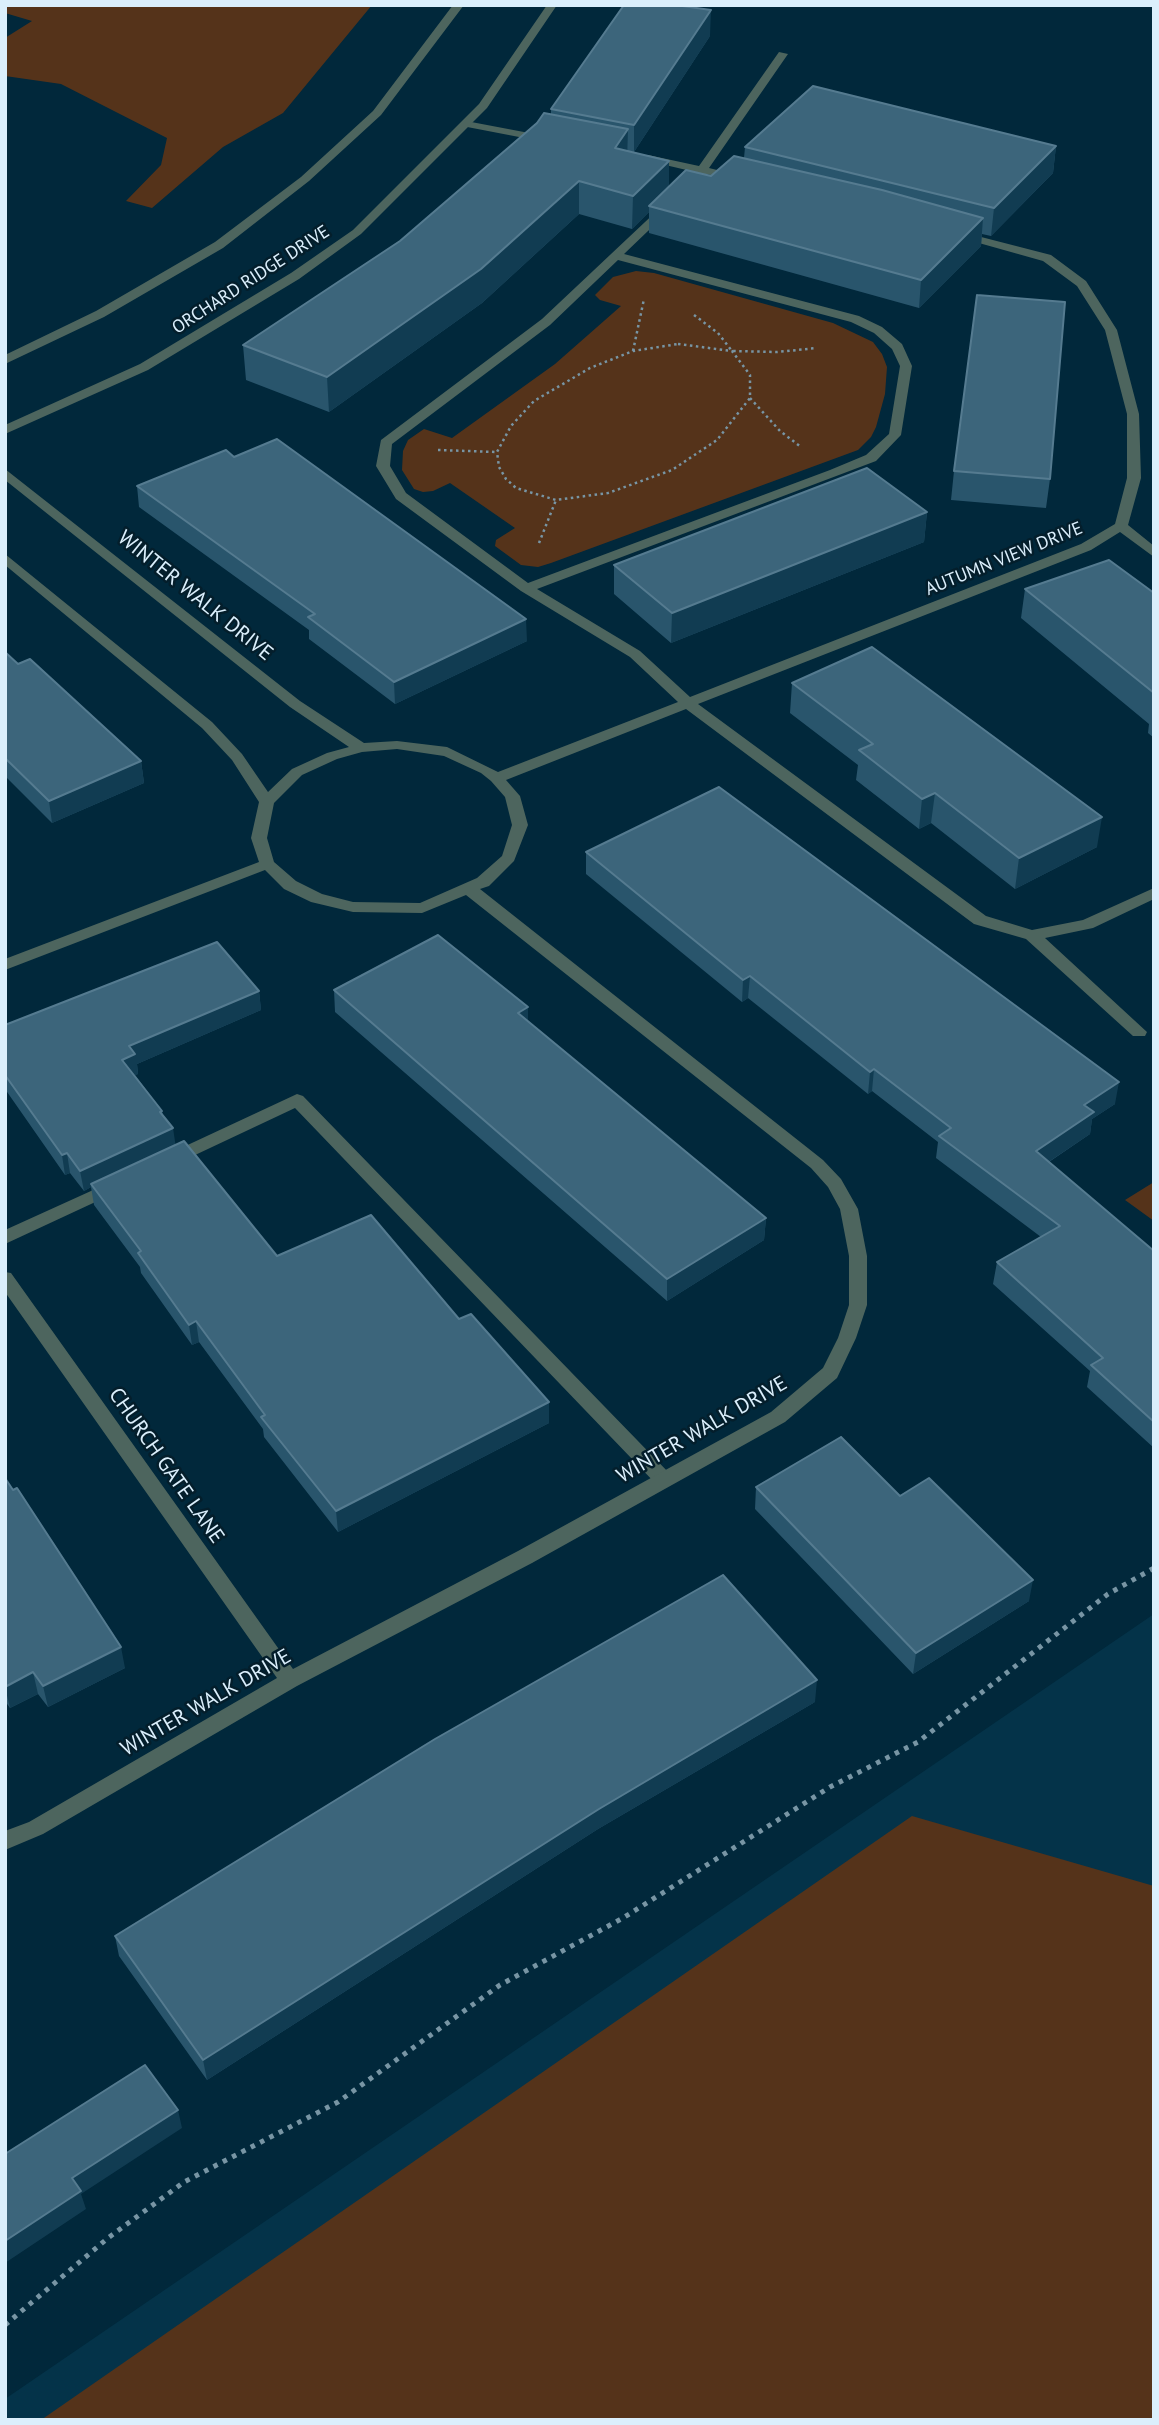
<!DOCTYPE html>
<style>
body{margin:0}
#map{position:relative;width:1159px;height:2425px;overflow:hidden;background:#01283b;font-family:"PT Sans",sans-serif}
canvas{display:block}
.frame{position:absolute;inset:0;border:7px solid #dbeffc;pointer-events:none}
</style>
<div id="map">
<canvas width="1159" height="2425"></canvas>
<div class="frame"></div>
</div>
<script>
const c = document.querySelector('canvas').getContext('2d');
c.lineJoin = 'round';
function fill(path, color) {
  c.fillStyle = color;
  c.fill(path, 'evenodd');
}
function toPath(rows) {
  const path = new Path2D();
  for (const r of rows) {
    path.moveTo(r[0], r[1]);
    for (let i = 2; i < r.length; i += 2) path.lineTo(r[i], r[i + 1]);
  }
  return path;
}
function trace(path, color, width, dash) {
  c.strokeStyle = color;
  c.lineWidth = width;
  c.lineCap = dash ? 'butt' : 'round';
  c.setLineDash(dash || []);
  c.stroke(path);
}
function write(font, color, halo, rows, align = 'center') {
  c.font = font + ' "PT Sans",sans-serif';
  c.lineWidth = 5;
  c.setLineDash([]);
  c.textBaseline = 'middle';
  c.strokeStyle = halo;
  c.fillStyle = color;
  for (const [text, x, y, turn = 0] of rows) {
    c.save();
    c.translate(x, y);
    c.rotate((+turn || 0) * Math.PI / 180);
    c.textAlign = isNaN(turn) ? turn : align;
    if (halo) c.strokeText(text, 0, 0);
    c.fillText(text, 0, 0);
    c.restore();
  }
}
fill(toPath([
 [1154,1614,1154,2420,5,2420,5,2399]
]), '#043349');
fill(toPath([
 [5,5,372,5,283,113,223,147,152,208,126,201,161,165,167,138,61,84,5,76,5,38,32,21,5,13],
 [636,271,654,273,833,323,873,342,882,354,887,367,885,394,876,427,871,437,858,450,551,563,538,567,521,565,495,546,496,540,515,528,450,483,433,491,423,492,414,489,402,470,403,451,408,440,424,429,452,438,555,364,621,306,600,300,595,295,613,277],
 [1154,1182,1154,1221,1125,1200],
 [912,1816,1154,1886,1154,2420,41,2420]
]), '#55331a');
trace(toPath([
 [694,315,718,333,732,351,777,352,817,348],
 [678,344,732,351,750,375,750,398,717,440,672,470,608,493,556,500,516,488,506,479,499,467,497,452,511,426,534,401,590,368,633,351,678,344],
 [633,351,644,299],
 [750,398,780,431,801,447],
 [438,450,497,452],
 [539,543,556,500]
]), '#7895a4', 2.5, [2.5, 3.5]);
trace(toPath([
 [5,2325,108,2238,184,2182,338,2102,500,1985,623,1918,830,1787,918,1742,1108,1594,1154,1568]
]), '#7895a4', 5, [4.5, 6]);
fill(toPath([
 [297,1094,303,1096,671,1475,674,1480,671,1485,657,1485,295,1108,176,1164,170,1166,161,1160,164,1156,297,1094],
 [113,1181,119,1183,122,1187,119,1191,5,1244,5,1230,113,1181]
]), '#4d655e');
fill(toPath([
 [779,52,788,54,709,168,741,176,741,180,705,174,698,179,692,176,695,172,644,160,642,158,648,155,699,166,779,52],
 [466,121,545,136,551,139,545,142,462,126,462,122,466,121],
 [662,206,672,208,624,254,859,316,882,327,902,344,912,366,901,435,876,461,537,589,640,651,690,697,1081,544,1115,524,1127,478,1127,414,1105,330,1077,286,1043,261,954,236,954,230,1051,255,1086,281,1117,330,1139,414,1141,478,1128,525,1154,546,1154,557,1120,532,1091,550,698,704,986,916,1032,930,1083,920,1154,888,1154,899,1093,928,1045,938,1147,1032,1145,1036,1133,1036,1026,939,974,924,686,709,506,780,520,796,528,825,514,861,489,886,480,889,823,1160,841,1179,858,1209,867,1256,867,1305,856,1338,837,1378,785,1422,532,1563,297,1686,43,1834,5,1850,5,1831,29,1822,277,1678,5,1292,5,1272,11,1273,293,1669,518,1551,771,1412,823,1368,838,1338,849,1305,849,1256,840,1209,828,1187,811,1168,466,895,422,913,353,912,311,902,284,889,265,870,5,970,5,959,259,862,251,838,259,802,232,760,202,728,5,565,5,554,212,722,242,754,268,792,292,769,327,753,349,747,290,707,5,480,5,469,300,701,364,743,397,741,447,747,498,772,678,702,630,657,521,591,396,499,376,466,381,440,542,319,662,206],
 [618,260,851,322,874,333,892,349,900,366,889,434,866,455,830,470,528,583,406,493,390,466,392,444,550,325,618,260],
 [397,749,444,756,481,773,491,781,505,797,512,825,502,856,477,878,420,903,353,902,322,894,296,881,274,862,267,838,274,803,302,775,337,759,362,752,397,749]
]), '#4d655e');
fill(toPath([
 [453,5,464,5,381,115,309,181,223,248,104,317,5,364,5,355,96,311,215,242,301,177,373,111,453,5],
 [547,5,557,5,487,108,361,234,299,279,148,370,5,434,5,425,140,364,291,273,353,230,479,104,547,5]
]), '#4d655e');
fill(toPath([
 [710,36,634,152,628,151,669,161,669,187,711,176,744,158,745,147,1056,146,1053,173,991,236,982,234,981,246,919,308,649,233,649,212,632,229,579,214,482,303,329,412,246,380,243,345,400,241,551,114,551,109],
 [234,457,527,641,395,704,309,639,309,630,139,507,137,486],
 [954,471,1050,479,1046,508,951,500],
 [927,512,924,542,671,643,614,594,614,565],
 [1025,589,1154,593,1154,738,1148,733,1149,724,1021,618],
 [5,652,18,664,141,761,144,783,52,823,5,776],
 [792,683,1097,847,1015,889,931,823,919,829,856,780,858,765,790,713],
 [586,852,1115,1104,1092,1119,1090,1134,1049,1162,1154,1251,1154,1448,1087,1387,1090,1371,993,1284,997,1262,1041,1237,936,1158,938,1142,872,1091,868,1094,748,998,742,1002,586,874],
 [334,990,528,1021,766,1218,764,1240,667,1301,335,1012],
 [259,991,261,1010,137,1064,138,1074,135,1075,162,1111,163,1116,175,1145,277,1256,459,1319,549,1423,338,1532,264,1437,263,1429,199,1342,192,1345,141,1273,140,1267,94,1205,91,1187,84,1191,70,1173,65,1175,5,1089,5,1025],
 [5,1478,125,1668,48,1707,38,1694,10,1708,5,1701],
 [756,1487,900,1496,1029,1601,913,1674,755,1509],
 [815,1702,598,1829,207,2080,119,1956,115,1936]
]), '#29556c');
fill(toPath([
 [711,10,710,36,634,152,634,125],
 [628,129,627,161,615,148],
 [1056,146,1053,173,991,236,994,208],
 [669,161,669,194,649,206,649,212,632,229,633,196],
 [579,181,579,214,482,303,329,412,327,377],
 [983,218,981,246,919,308,921,280],
 [927,512,924,542,671,643,672,613],
 [526,619,527,641,395,704,394,682],
 [141,761,144,783,52,823,49,801],
 [935,793,931,823,919,829,922,799],
 [1102,817,1097,847,1015,889,1019,858],
 [750,976,748,998,742,1002,743,980],
 [259,991,261,1010,137,1064,138,1074,125,1079,122,1060,129,1046],
 [528,1007,528,1029,518,1013],
 [874,1069,872,1091,868,1094,870,1072],
 [1119,1082,1115,1104,1092,1119,1090,1134,1032,1173,1036,1151,1084,1105],
 [173,1128,176,1148,91,1184,91,1187,84,1191,80,1171],
 [67,1153,70,1173,65,1175,62,1155],
 [766,1218,764,1240,667,1301,667,1279],
 [196,1321,199,1342,192,1345,189,1325],
 [549,1402,549,1423,338,1532,336,1511],
 [1033,1580,1029,1601,913,1674,916,1653],
 [121,1647,125,1668,48,1707,43,1686],
 [33,1672,38,1694,10,1708,5,1687],
 [817,1680,815,1702,598,1829,207,2080,203,2060,599,1809],
 [178,2110,182,2128,81,2194,86,2209,5,2263,5,2241,72,2178]
]), '#113c52');
const building = toPath([
 [624,5,675,5,711,10,634,125,551,109,624,5],
 [813,86,1056,146,994,208,745,147,813,86],
 [544,113,628,129,615,148,669,161,633,196,579,181,481,269,327,377,243,345,400,241,537,123,544,113],
 [734,156,882,190,983,218,921,280,649,206,686,170,711,176,734,156],
 [977,295,1065,302,1050,479,954,471,977,295],
 [277,439,526,619,394,682,308,617,315,614,137,486,226,450,234,457,277,439],
 [867,468,927,512,672,613,614,565,867,468],
 [1109,560,1154,593,1154,693,1025,589,1109,560],
 [872,647,1102,817,1019,858,935,793,922,799,859,750,873,744,792,683,872,647],
 [5,652,18,664,30,659,141,761,49,801,5,758,5,652],
 [719,787,1119,1082,1084,1105,1094,1112,1036,1151,1154,1251,1154,1422,1091,1365,1103,1358,997,1262,1060,1226,939,1136,951,1128,874,1069,870,1072,750,976,743,980,586,852,719,787],
 [438,935,528,1007,518,1013,766,1218,667,1279,334,990,438,935],
 [217,942,259,991,129,1046,135,1054,122,1060,162,1111,160,1112,173,1128,80,1171,67,1153,62,1155,5,1075,5,1025,217,942],
 [184,1141,277,1256,371,1215,459,1319,471,1314,549,1402,336,1511,261,1417,265,1415,196,1321,189,1325,138,1253,141,1251,91,1184,184,1141],
 [841,1437,900,1496,929,1478,1033,1580,916,1653,756,1487,841,1437],
 [5,1478,13,1490,17,1488,121,1647,43,1686,33,1672,5,1687,5,1478],
 [723,1575,817,1680,599,1809,203,2060,115,1936,435,1739,723,1575],
 [145,2065,178,2110,72,2178,81,2191,5,2241,5,2154,145,2065]
]);
fill(building, '#3c657b');
trace(building, '#557b90', 2);
write('18px', '#dbeffc', '#041e2b', [
 ["ORCHARD RIDGE DRIVE",251,280,-33],
 ["AUTUMN VIEW DRIVE",1004,559,-22]
]);
write('21px', '#dbeffc', '#041e2b', [
 ["WINTER WALK DRIVE",195,596,39],
 ["WINTER WALK DRIVE",702,1430,-30],
 ["CHURCH GATE LANE",166,1466,55],
 ["WINTER WALK DRIVE",206,1703,-30]
]);
</script>
